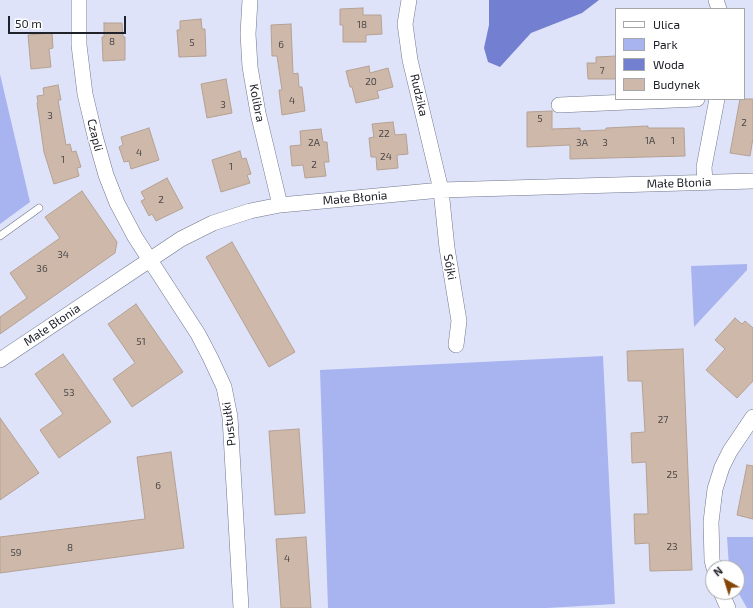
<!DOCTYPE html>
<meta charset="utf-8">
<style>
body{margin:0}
#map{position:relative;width:753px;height:608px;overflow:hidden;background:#dee3fa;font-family:"Exo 2",sans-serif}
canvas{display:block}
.legend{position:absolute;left:615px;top:8px;width:130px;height:92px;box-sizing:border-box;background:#fff;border:1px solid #a6a7aa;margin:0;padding:5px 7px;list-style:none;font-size:12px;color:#20222a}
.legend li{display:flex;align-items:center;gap:8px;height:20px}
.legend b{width:20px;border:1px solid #a6a7aa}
.north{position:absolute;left:705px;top:560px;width:40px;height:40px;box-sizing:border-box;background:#fff;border:1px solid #a6a7aa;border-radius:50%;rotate:321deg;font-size:11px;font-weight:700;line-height:16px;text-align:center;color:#20222a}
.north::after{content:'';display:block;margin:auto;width:14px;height:18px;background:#844607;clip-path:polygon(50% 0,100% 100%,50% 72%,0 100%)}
.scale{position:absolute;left:8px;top:16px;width:118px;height:18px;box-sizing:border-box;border:2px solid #20222a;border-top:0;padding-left:5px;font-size:12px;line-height:14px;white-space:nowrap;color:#20222a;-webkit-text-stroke:3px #fff;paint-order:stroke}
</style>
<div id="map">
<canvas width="753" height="608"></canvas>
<ul class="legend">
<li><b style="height:5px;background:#fff"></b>Ulica</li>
<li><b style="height:11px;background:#a8b4f0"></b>Park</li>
<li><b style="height:11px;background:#7380d2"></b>Woda</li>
<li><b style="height:11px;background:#cdb8a9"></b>Budynek</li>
</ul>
<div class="north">N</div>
<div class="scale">50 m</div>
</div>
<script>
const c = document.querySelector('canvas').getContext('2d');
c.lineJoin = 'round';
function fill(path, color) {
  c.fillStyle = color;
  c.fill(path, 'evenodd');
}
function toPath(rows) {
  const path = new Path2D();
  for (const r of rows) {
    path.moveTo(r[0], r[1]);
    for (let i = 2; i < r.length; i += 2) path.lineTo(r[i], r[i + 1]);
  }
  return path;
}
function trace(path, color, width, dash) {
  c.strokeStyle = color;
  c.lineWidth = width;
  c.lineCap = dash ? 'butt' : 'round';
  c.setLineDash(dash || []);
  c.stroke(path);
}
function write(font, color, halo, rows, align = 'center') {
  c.font = font + ' "Exo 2",sans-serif';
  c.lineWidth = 3;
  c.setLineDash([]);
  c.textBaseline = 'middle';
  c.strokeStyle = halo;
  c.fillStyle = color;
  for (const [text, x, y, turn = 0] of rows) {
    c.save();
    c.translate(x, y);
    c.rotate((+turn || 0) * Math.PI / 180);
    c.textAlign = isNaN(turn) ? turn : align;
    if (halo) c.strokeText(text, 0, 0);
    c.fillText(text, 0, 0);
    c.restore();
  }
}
fill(toPath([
 [0,74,30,202,0,224],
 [747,264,747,270,694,327,691,266],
 [603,356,615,604,547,608,328,608,320,370],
 [727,537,753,537,753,608,747,608,739,594,737,588,737,568,729,567]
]), '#a8b4f0');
fill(toPath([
 [489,0,599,0,582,13,531,33,500,67,488,62,484,48,489,25]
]), '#7380d2');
const building = toPath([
 [363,8,363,15,381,15,382,34,366,35,366,42,343,42,343,25,340,25,340,9,363,8],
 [201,19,202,29,205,29,206,56,179,57,177,30,180,30,180,21,201,19],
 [104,23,122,23,123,37,125,37,125,60,103,61,102,37,104,37,104,23],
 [291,24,293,74,298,73,299,87,302,87,305,111,282,115,279,90,282,90,277,56,272,56,271,25,291,24],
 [52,33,53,48,49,49,51,67,31,69,28,35,52,33],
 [616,56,616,79,588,79,587,63,596,63,596,57,616,56],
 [369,66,370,73,388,68,393,87,377,91,379,98,356,103,352,87,350,87,346,71,369,66],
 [226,79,232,113,207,118,201,84,226,79],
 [58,85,61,100,58,100,66,145,70,144,72,152,76,151,81,167,77,168,79,176,54,184,44,152,37,103,38,103,37,96,44,95,43,88,58,85],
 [740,99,753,99,753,138,750,156,730,153,740,99],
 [552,111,552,129,580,128,580,131,606,130,606,128,648,126,648,128,684,128,685,156,570,159,570,145,527,147,527,112,552,111],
 [393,122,395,135,406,134,408,154,397,155,398,168,377,170,376,157,371,157,369,138,374,137,372,124,393,122],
 [149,128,159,160,131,169,129,161,124,162,119,147,123,145,121,137,149,128],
 [321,129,323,142,327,142,329,162,324,162,326,176,305,178,303,165,292,166,290,146,301,145,300,131,321,129],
 [240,151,242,159,246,158,251,174,247,175,250,183,221,192,212,160,240,151],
 [167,178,183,208,156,221,152,214,149,216,141,201,145,199,141,192,167,178],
 [82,191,117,242,115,253,0,334,0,317,27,298,10,273,60,238,45,217,82,191],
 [232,242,295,352,269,367,206,257,232,242],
 [136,304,183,372,132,407,113,379,135,363,108,324,136,304],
 [735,318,742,324,745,321,753,328,753,381,737,398,706,370,725,349,715,340,735,318],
 [683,349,692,570,650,571,649,543,635,544,634,514,648,514,646,462,632,463,631,433,645,432,642,381,628,381,627,351,683,349],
 [63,354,111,422,59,458,40,430,63,414,35,374,63,354],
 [0,418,39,473,0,500,0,418],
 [299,429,305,513,275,515,269,431,299,429],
 [171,452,184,548,0,573,0,537,145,519,137,457,171,452],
 [747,465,753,466,753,519,737,515,747,465],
 [306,537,311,608,281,608,276,539,306,537]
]);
fill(building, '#cdb8a9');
trace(building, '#b5a193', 1);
const service = toPath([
 [0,236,39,208]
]);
const minor = toPath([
 [79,0,79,45,85,94,95,136,106,175,117,203,135,237,198,334,210,357,224,387,230,417,241,608],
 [250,0,248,34,250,67,258,113,280,205],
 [409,0,405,24,410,60,441,190,447,248,459,321,456,345],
 [716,0,719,9],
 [559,105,697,99],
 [705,182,704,167,717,99],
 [0,360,181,239,213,223,250,211,280,205,441,190,753,181],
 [714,568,712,560,711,522,715,489,722,467,730,451,753,417],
 [721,592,728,608]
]);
trace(service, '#71768a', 8);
trace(minor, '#71768a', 16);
trace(service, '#fff', 7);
trace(minor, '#fff', 15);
write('10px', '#4b484a', null, [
 ["18",362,25],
 ["8",112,42],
 ["5",192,43],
 ["6",281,45],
 ["7",602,71],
 ["20",371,82],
 ["4",292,101],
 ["3",223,105],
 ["3",50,116],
 ["5",540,119],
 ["2",744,123],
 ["22",384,134],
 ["1A",650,141],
 ["1",673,141],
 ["2A",314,143],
 ["3A",582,143],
 ["3",605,143],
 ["4",139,153],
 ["24",386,157],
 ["1",63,160],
 ["2",314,165],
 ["1",231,167],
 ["2",161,200],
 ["34",63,255],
 ["36",42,269],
 ["51",141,342],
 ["53",69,393],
 ["27",663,420],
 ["25",672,475],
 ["6",158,486],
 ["23",672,547],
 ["8",70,548],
 ["59",16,553],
 ["4",287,559]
]);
write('12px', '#20222a', '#fff', [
 ["Rudzika",419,95,77],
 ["Kolibra",257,103,79],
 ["Czapli",95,135,76],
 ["Małe Błonia",679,183,-2],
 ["Małe Błonia",355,198,-5],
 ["Sójki",450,267,80],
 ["Małe Błonia",52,325,-34],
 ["Pustułki",229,424,-97]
]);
</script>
